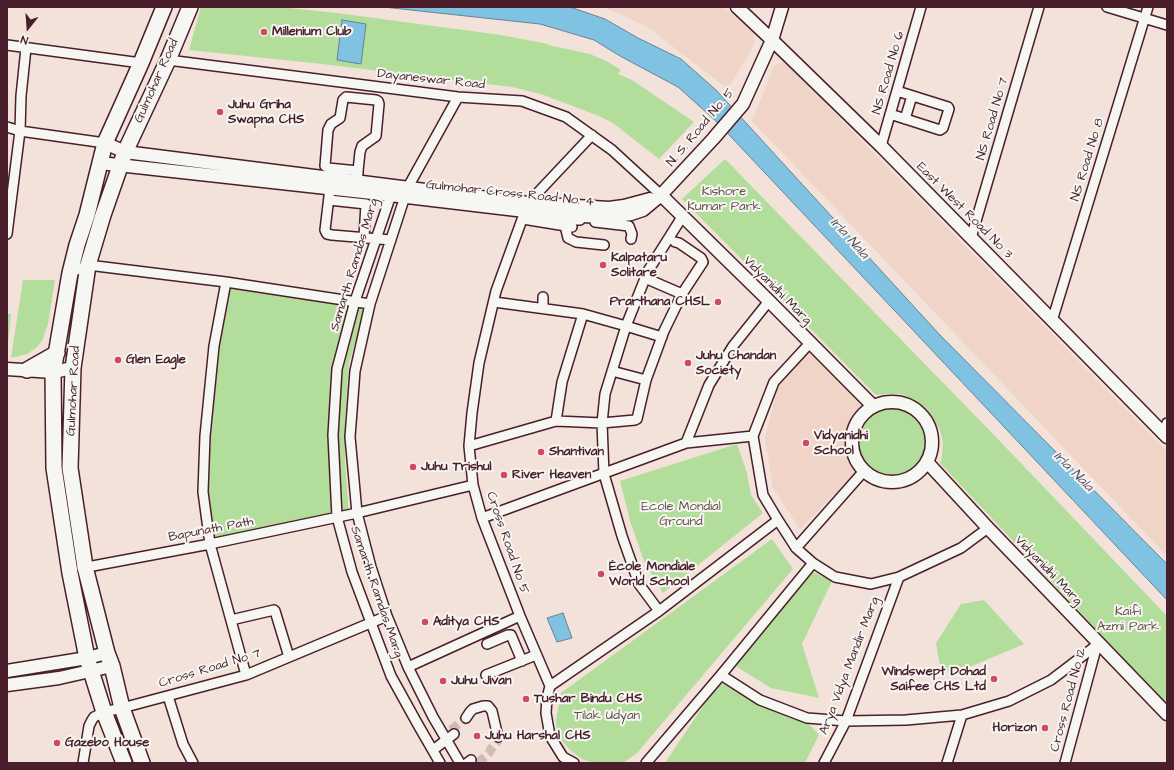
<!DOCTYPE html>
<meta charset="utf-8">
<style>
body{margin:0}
#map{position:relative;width:1174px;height:770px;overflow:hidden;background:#f2e2d9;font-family:"Architects Daughter",sans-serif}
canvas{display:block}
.frame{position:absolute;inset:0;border:8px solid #4a1f2b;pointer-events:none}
.north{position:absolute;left:8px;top:8px;width:40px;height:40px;-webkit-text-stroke:3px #f6f6f2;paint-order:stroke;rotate:197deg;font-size:11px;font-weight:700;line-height:16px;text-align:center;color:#4a1f2b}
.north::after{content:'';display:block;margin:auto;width:14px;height:18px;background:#4a1f2b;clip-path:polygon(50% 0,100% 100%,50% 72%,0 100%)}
</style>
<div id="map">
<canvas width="1174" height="770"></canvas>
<div class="frame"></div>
<div class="north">N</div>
</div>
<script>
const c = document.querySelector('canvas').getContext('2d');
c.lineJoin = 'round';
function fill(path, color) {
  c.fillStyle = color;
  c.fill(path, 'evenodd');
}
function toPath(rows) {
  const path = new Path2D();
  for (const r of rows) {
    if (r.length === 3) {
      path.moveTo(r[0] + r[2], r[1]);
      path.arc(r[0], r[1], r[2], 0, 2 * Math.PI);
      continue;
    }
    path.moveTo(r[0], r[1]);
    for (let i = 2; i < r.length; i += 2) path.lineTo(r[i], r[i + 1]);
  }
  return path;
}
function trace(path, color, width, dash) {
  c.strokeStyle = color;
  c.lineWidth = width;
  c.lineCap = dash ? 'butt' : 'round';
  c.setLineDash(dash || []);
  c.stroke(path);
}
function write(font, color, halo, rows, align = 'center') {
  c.font = font + ' "Architects Daughter",sans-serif';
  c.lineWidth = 4;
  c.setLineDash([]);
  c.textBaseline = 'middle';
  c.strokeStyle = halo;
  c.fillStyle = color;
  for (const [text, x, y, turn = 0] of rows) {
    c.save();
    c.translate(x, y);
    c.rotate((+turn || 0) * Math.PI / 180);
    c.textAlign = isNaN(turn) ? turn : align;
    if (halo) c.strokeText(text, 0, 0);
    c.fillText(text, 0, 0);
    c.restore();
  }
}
fill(toPath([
 [603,7,724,7,753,33,755,43,728,89,646,26],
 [784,62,1167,451,1167,556,752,121,774,66],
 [807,350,865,401,855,414,847,430,845,450,857,471,800,529,773,488,765,437,778,388]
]), '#efd4c7');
fill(toPath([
 [201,7,279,7,337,13,501,35,548,44,548,45,590,54,608,62,621,70,618,74,632,80,694,122,659,159,613,123,599,116,541,94,512,87,331,65,189,50],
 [725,159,994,435,1167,616,1167,705,940,463,942,456,943,443,940,430,931,415,920,404,902,394,886,394,876,395,682,199],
 [23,280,55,280,48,324,42,341,36,348,27,354,11,358],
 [228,285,367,305,349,363,345,420,345,461,349,515,212,542,206,485,210,418,216,355],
 [7,314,11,314,7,354],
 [890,442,35],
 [737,444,747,473,751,495,763,513,663,593,644,561,631,524,620,481],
 [772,539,793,569,637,753,623,763,594,763,582,759,570,750,557,735,556,721,561,693],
 [811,571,832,581,802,644,819,698,771,688,734,665],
 [984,600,1024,644,965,669,941,672,936,643,961,604],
 [719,682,787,717,809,724,819,735,805,763,665,763]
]), '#b3dd9a');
const water = toPath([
 [383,7,570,7,605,19,638,38,681,59,716,90,939,334,1167,564,1167,600,717,122,678,87,620,56,594,40,540,24,383,7],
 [342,20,366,24,361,64,337,60,342,20],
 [563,613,572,638,557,642,547,618,563,613]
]);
fill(water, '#80c2e1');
trace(water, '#6a8198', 1);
trace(toPath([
 [451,730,466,718],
 [478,763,489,753,491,749,497,742,498,737]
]), '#d0bbb6', 9, [9, 4.5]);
const minor = toPath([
 [1107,7,1167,25],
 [7,45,141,63],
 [168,60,458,97,522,101,566,117,612,150,661,195],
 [458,97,408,187,370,304,355,371,350,437,357,513,371,567,387,616,408,667,433,717,460,763],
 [890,114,940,130,943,128,949,109,948,107,897,91],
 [905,119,912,96],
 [7,127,20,131,105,143],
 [881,146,921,7],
 [357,181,358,173,358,171,360,152,362,146,376,136,379,104,378,101,376,100,346,97,343,100,340,118,331,124,328,130,325,166,328,168,358,171],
 [330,188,325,230,327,234,332,235,391,240],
 [393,189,355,301,337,369,333,435,337,517,352,572,391,676,417,723,440,763],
 [329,200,366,204,364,237],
 [523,219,572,227],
 [580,220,574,220,569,223,566,230,568,238,576,242,604,245],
 [595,222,629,226,632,234,631,239],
 [7,234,20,131,21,96,26,48],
 [971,238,1039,7],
 [70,273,88,265,226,282,370,304],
 [645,278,682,294],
 [226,282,214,346,205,436,203,492,210,544,246,675],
 [494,302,583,314,626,326,662,337],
 [543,308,543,297],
 [1052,321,1148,7],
 [810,343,774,382,753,436,763,495,778,520,796,548,813,563,835,577,871,584,899,577,961,548,988,528],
 [612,371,646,380],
 [556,421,562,382,583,314],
 [1163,434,1167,423],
 [686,443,709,385,733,346,769,301],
 [469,446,556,421,602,423,635,420,637,419,646,380,664,331,682,294,703,262,701,258,679,243,675,242],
 [482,518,686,443,753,436],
 [796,548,864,471],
 [82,568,210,544,357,513,473,485],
 [659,611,639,584,622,536,604,474,602,423,605,394,626,326,648,271,682,217],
 [231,620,274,610,275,611,289,657],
 [487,644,508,635,511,635,522,661],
 [408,667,520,616],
 [486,675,536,655],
 [721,675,760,700,807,718,846,721,906,720,962,715,1009,701,1051,680,1097,645],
 [550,686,659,611,778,520],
 [168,696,183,744,193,763],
 [466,718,470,712,473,709,483,706,488,706,492,711,498,737],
 [433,750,454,734],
 [83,763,89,726,92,720,94,717,104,712,122,708,246,675,387,616],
 [467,763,471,760],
 [574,763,563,757,550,736,546,713,547,698,550,686,520,616,482,518,473,485,469,446,472,413,479,363,496,291,528,203,592,135],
 [646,763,721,675,813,563],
 [824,763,846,721,899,577],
 [947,763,962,715],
 [1065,763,1097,645]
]);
const tertiary = toPath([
 [737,7,772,40,881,146,1167,437],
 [105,143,125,152,528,203,609,208,624,206,650,199],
 [100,163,390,195,525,211,559,215,605,217,617,216,631,214,643,210,661,195,713,139,743,104,772,40,782,7],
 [661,195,769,301,873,406],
 [7,369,53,372,73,368],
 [892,442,40],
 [927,462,988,528,1167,714],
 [7,671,87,658,107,653],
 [7,685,59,678,112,666]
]);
const primary = toPath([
 [27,370,57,353],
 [124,763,104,712,87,658,70,573,54,468,53,372,70,273,77,245,87,215,105,143,141,63,164,7],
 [142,763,122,708,112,666,107,653,85,567,70,468,73,368,88,265,103,215,125,152,168,60,190,7]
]);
trace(minor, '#4a1f2b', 12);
trace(tertiary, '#4a1f2b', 15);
trace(primary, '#4a1f2b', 18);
trace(minor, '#f6f6f2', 9);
trace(tertiary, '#f6f6f2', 12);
trace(primary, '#f6f6f2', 15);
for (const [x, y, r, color] of [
 [264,32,4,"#d1495b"],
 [220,112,4,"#d1495b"],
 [603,265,4,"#d1495b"],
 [718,302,4,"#d1495b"],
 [118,360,4,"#d1495b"],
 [688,363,4,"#d1495b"],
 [806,443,4,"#d1495b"],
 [541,452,4,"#d1495b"],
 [413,467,4,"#d1495b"],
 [504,475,4,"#d1495b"],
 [601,574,4,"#d1495b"],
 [425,622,4,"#d1495b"],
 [994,679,4,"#d1495b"],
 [443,681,4,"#d1495b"],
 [526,699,4,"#d1495b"],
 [1045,728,4,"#d1495b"],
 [477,736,4,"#d1495b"],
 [57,743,4,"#d1495b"]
]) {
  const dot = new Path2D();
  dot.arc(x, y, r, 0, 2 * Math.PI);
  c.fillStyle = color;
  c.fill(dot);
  trace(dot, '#f6f6f2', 1.5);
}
write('bold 13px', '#4a1f2b', '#f6f6f2', [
 ["Millenium Club",272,32],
 ["Juhu Griha",228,105],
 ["Swapna CHS",228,120],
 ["Kalpataru",611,258],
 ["Solitare",611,273],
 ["Prarthana CHSL",710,302,"right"],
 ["Juhu Chandan",696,356],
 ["Society",696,371],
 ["Glen Eagle",126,360],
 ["Vidyanidhi",814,436],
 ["School",814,451],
 ["Shantivan",549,452],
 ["Juhu Trishul",421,467],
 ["River Heaven",512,475],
 ["École Mondiale",609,567],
 ["World School",609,582],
 ["Aditya CHS",433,622],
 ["Windswept Dohad",986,672,"right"],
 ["Saifee CHS Ltd",986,687,"right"],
 ["Juhu Jivan",451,681],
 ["Tushar Bindu CHS",534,699],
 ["Horizon",1037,728,"right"],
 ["Juhu Harshal CHS",485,736],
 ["Gazebo House",65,743]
], 'left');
write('13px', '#4a1f2b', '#f6f6f2', [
 ["NS Road No 6",889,73,-74],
 ["Dayaneswar Road",431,80,6],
 ["Gulmohar Road",157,81,-66],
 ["NS Road No 7",993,119,-74],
 ["N. S. Road No. 5",701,128,-50],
 ["NS Road No 8",1088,160,-73],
 ["Gulmohar Cross Road No. 4",510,194,6],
 ["East West Road No 3",964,211,45],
 ["Samarth Ramdas Marg",355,265,-73],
 ["Vidyanidhi Marg",777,291,45],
 ["Gulmohar Road",74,391,-87],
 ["Bapunath Path",211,530,-11],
 ["Cross Road No 5",507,543,71],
 ["Vidyanidhi Marg",1048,571,46],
 ["Samarth Ramdas Marg",376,592,71],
 ["Arya Vidya Mandir Marg",850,666,-69],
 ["Cross Road No 7",210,669,-17],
 ["Cross Road No 12",1069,700,-75]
]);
write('13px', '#644e47', '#f6f6f2', [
 ["Kishore",724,192],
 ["Kumar Park",724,207],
 ["Ecole Mondial",681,507],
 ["Ground",681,522],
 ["Kaifi",1128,612],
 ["Azmi Park",1128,627],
 ["Tilak Udyan",607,716]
]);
write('italic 14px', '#5a5062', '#f6f6f2', [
 ["Irla Nala",849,239,48],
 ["Irla Nala",1073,472,45]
]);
</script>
